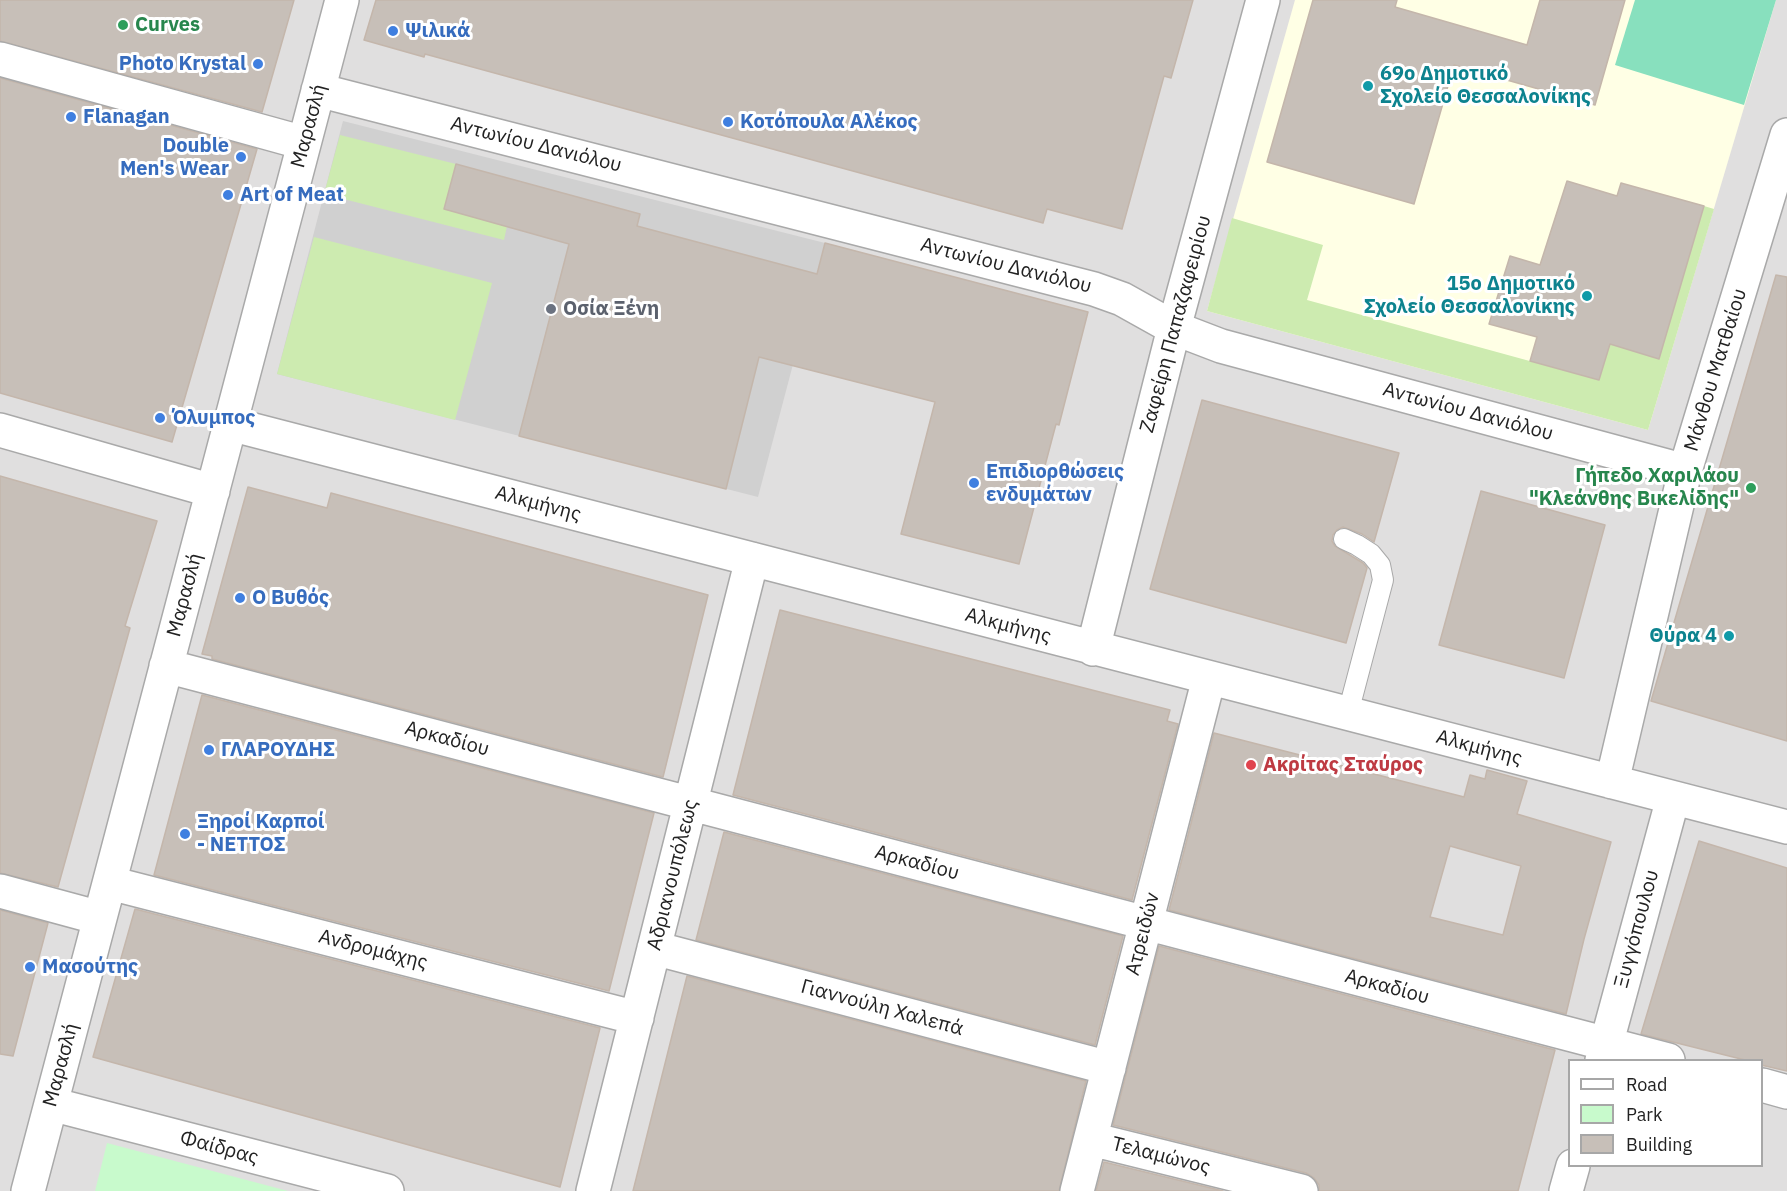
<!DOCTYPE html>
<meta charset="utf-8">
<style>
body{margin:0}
#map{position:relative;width:1787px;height:1191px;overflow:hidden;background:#f2efe9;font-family:"IBM Plex Sans",sans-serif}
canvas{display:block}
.legend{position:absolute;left:1568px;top:1059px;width:195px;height:108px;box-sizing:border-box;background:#fff;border:2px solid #a7a7a7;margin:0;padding:8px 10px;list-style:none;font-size:18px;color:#222}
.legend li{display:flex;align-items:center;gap:12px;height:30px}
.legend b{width:30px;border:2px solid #a7a7a7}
</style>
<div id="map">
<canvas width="1787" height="1191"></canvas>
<ul class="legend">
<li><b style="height:8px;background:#fff"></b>Road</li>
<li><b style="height:16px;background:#c8facc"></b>Park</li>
<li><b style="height:16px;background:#c7bfb8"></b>Building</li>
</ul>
</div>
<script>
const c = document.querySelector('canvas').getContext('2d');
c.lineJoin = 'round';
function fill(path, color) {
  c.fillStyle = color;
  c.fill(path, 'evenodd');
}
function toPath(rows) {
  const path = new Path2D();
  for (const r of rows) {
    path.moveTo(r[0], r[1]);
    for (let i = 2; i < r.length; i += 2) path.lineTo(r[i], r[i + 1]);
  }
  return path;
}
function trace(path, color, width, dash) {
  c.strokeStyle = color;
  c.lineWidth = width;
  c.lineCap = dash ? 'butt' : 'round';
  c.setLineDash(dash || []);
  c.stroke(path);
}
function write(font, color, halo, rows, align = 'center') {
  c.font = font + ' "IBM Plex Sans",sans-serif';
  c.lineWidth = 6;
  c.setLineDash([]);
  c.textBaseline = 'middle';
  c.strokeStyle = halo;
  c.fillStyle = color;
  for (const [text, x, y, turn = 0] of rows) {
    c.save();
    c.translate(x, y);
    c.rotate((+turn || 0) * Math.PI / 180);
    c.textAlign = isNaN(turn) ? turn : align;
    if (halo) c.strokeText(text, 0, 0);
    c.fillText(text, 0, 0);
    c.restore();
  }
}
fill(toPath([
 [0,0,1787,0,1787,1191,0,1191],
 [1570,1060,1762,1060,1762,1166,1570,1166]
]), '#e0dfdf');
fill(toPath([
 [1295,0,1776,0,1648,430,1207,311]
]), '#ffffe5');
fill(toPath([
 [343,121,825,243,758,497,277,374]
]), '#d0d0d0');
fill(toPath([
 [340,135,456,164,444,209,507,226,504,240,324,194],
 [1704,206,1714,209,1648,430,1207,311,1232,218,1323,245,1307,300,1599,380,1610,344,1659,359],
 [314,237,492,283,455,420,277,374]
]), '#cdebb0');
fill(toPath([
 [107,1143,288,1191,95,1191]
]), '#c8facc');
fill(toPath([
 [1635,0,1776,0,1744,105,1615,65]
]), '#88e0be');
const building = toPath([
 [0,0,294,0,262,112,0,41,0,0],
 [376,0,1193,0,1171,78,1164,76,1122,229,1047,209,1043,223,425,54,424,57,364,40,376,0],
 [1313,0,1397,0,1395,7,1527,45,1540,0,1625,0,1595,105,1454,65,1414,204,1267,162,1313,0],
 [0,78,257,149,172,442,0,393,0,78],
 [456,164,640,214,637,226,817,274,825,243,1088,312,1059,425,1056,424,1019,564,901,534,935,402,759,357,726,489,519,436,569,244,444,209,456,164],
 [1567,181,1617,196,1621,183,1704,206,1659,359,1610,344,1599,380,1530,361,1537,337,1489,324,1510,256,1540,265,1567,181],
 [1776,275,1787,277,1787,741,1651,701,1776,275],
 [1202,400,1399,453,1374,542,1362,534,1343,527,1337,530,1333,535,1332,541,1335,546,1363,563,1367,568,1346,643,1150,589,1202,400],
 [0,476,157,521,125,626,130,628,58,887,0,873,0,476],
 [248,487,327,508,331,493,708,595,663,777,212,659,212,656,202,654,248,487],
 [1481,491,1605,525,1564,678,1439,645,1481,491],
 [780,610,1170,710,1167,721,1178,724,1132,900,733,795,780,610],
 [202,695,654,813,609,991,154,875,202,695],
 [1214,733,1464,797,1470,775,1485,779,1487,770,1527,781,1517,814,1611,842,1584,939,1566,1014,1169,910,1214,733],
 [1450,846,1521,866,1503,935,1430,917,1450,846],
 [724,832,1123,936,1095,1045,696,940,724,832],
 [1699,841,1787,868,1787,1071,1761,1065,1761,1060,1745,1060,1641,1034,1699,841],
 [135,909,600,1028,560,1187,93,1057,135,909],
 [0,910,48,923,13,1056,0,1054,0,910],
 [1159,946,1555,1050,1518,1191,1319,1191,1319,1185,1314,1178,1306,1173,1113,1125,1159,946],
 [687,976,1086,1081,1059,1191,633,1191,687,976],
 [1104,1162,1223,1191,1096,1191,1104,1162]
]);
fill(building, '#c7bfb8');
trace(building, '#c4b6ab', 1.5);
const service = toPath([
 [1344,539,1357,545,1371,554,1380,565,1383,580,1348,713]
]);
const minor = toPath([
 [0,59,304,143],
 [318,90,1094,289,1122,299,1174,328,1221,346,1685,471],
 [230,424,1787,827],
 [0,430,213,491],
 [1093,649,1174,328,1263,0],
 [166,666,1668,1060],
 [1612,782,1685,471,1787,135],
 [110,883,637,1018],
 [0,891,100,918],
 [654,948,1109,1068],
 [1602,1060,1673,798],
 [1762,1085,1787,1092],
 [51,1104,387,1191],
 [1091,1139,1301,1191],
 [28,1191,342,0],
 [593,1191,752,559],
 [1077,1191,1209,678],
 [1566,1191,1573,1166]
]);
trace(service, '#a9a9a9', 22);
trace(minor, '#a9a9a9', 36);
trace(service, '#fff', 20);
trace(minor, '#fff', 33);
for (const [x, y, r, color] of [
 [123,25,6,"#2e9e5b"],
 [393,31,6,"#3f7fe0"],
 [258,64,6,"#3f7fe0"],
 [1368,86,6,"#0f9aa8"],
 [71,117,6,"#3f7fe0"],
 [728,122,6,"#3f7fe0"],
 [241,157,6,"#3f7fe0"],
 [228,195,6,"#3f7fe0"],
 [1587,296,6,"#0f9aa8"],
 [551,309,6,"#6b7280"],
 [160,418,6,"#3f7fe0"],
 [974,483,6,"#3f7fe0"],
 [1751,488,6,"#2e9e5b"],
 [240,598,6,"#3f7fe0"],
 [1729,636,6,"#0f9aa8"],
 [209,750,6,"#3f7fe0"],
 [1251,765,6,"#e0444e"],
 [185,834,6,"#3f7fe0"],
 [30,967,6,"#3f7fe0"]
]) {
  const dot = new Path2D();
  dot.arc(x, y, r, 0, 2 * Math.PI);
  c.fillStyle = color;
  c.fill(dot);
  trace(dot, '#fff', 2);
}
write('bold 20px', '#27864d', '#fff', [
 ["Curves",135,25],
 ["Γήπεδο Χαριλάου",1739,476,"right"],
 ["\"Κλεάνθης Βικελίδης\"",1739,499,"right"]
], 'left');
write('bold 20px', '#366cbe', '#fff', [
 ["Ψιλικά",405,31],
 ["Photo Krystal",246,64,"right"],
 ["Flanagan",83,117],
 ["Κοτόπουλα Αλέκος",740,122],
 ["Double",229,146,"right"],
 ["Men's Wear",229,169,"right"],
 ["Art of Meat",240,195],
 ["Όλυμπος",172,418],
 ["Επιδιορθώσεις",986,472],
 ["ενδυμάτων",986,495],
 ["Ο Βυθός",252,598],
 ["ΓΛΑΡΟΥΔΗΣ",221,750],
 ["Ξηροί Καρποί",197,822],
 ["- ΝΕΤΤΟΣ",197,845],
 ["Μασούτης",42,967]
], 'left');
write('bold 20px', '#0d838f', '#fff', [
 ["69ο Δημοτικό",1380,74,"left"],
 ["Σχολείο Θεσσαλονίκης",1380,97,"left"],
 ["15ο Δημοτικό",1575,284],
 ["Σχολείο Θεσσαλονίκης",1575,307],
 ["Θύρα 4",1717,636]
], 'right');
write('20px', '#222', '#fff', [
 ["Μαρασλή",309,126,-75],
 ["Αντωνίου Δανιόλου",536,145,14],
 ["Αντωνίου Δανιόλου",1006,266,14],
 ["Ζαφείρη Παπαζαφειρίου",1176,324,-75],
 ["Μάνθου Ματθαίου",1716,370,-73],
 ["Αντωνίου Δανιόλου",1468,412,15],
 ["Αλκμήνης",538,504,15],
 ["Μαρασλή",185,595,-75],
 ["Αλκμήνης",1008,626,15],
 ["Αρκαδίου",447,739,15],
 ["Αλκμήνης",1479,748,15],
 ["Αρκαδίου",917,863,15],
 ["Αδριανουπόλεως",673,875,-76],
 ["Ξυγγόπουλου",1637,929,-75],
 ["Ατρειδών",1143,934,-76],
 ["Ανδρομάχης",373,950,14],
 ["Αρκαδίου",1387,987,15],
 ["Γιαννούλη Χαλεπά",882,1008,15],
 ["Μαρασλή",61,1065,-75],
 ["Φαίδρας",219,1148,15],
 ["Τελαμώνος",1161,1156,14]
]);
write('bold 20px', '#5b616d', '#fff', [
 ["Οσία Ξένη",563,309]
], 'left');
write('bold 20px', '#be3a42', '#fff', [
 ["Ακρίτας Σταύρος",1263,765]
], 'left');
</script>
